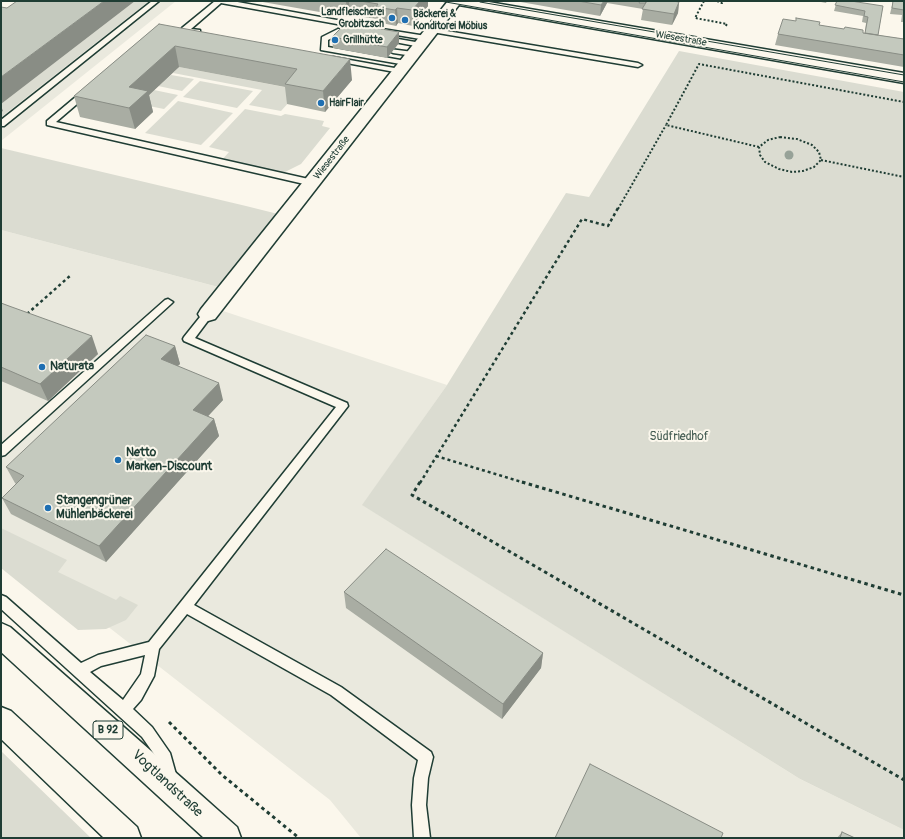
<!DOCTYPE html>
<meta charset="utf-8">
<style>
body{margin:0}
#map{position:relative;width:905px;height:839px;overflow:hidden;background:#fbf7ec;font-family:Pangolin,sans-serif}
canvas{display:block}
.frame{position:absolute;inset:0;border:2px solid #1f3d34;pointer-events:none}
</style>
<div id="map">
<canvas width="905" height="839"></canvas>
<div class="frame"></div>
</div>
<script>
const c = document.querySelector('canvas').getContext('2d');
c.lineJoin = 'round';
function fill(path, color) {
  c.fillStyle = color;
  c.fill(path, 'evenodd');
}
function toPath(rows) {
  const path = new Path2D();
  for (const r of rows) {
    path.moveTo(r[0], r[1]);
    for (let i = 2; i < r.length; i += 2) path.lineTo(r[i], r[i + 1]);
  }
  return path;
}
function trace(path, color, width, dash) {
  c.strokeStyle = color;
  c.lineWidth = width;
  c.lineCap = dash ? 'butt' : 'round';
  c.setLineDash(dash || []);
  c.stroke(path);
}
function write(font, color, halo, rows, align = 'center') {
  c.font = font + ' Pangolin,sans-serif';
  c.lineWidth = 4;
  c.setLineDash([]);
  c.textBaseline = 'middle';
  c.strokeStyle = halo;
  c.fillStyle = color;
  for (const [text, x, y, turn = 0] of rows) {
    c.save();
    c.translate(x, y);
    c.rotate((+turn || 0) * Math.PI / 180);
    c.textAlign = isNaN(turn) ? turn : align;
    if (halo) c.strokeText(text, 0, 0);
    c.fillText(text, 0, 0);
    c.restore();
  }
}
fill(toPath([
 [22,1,176,1,1,141,1,15],
 [1,230,226,289,214,308,447,385,363,505,800,779,904,830,904,838,361,838,330,800,1,543]
]), '#eae9de');
fill(toPath([
 [135,1,149,1,1,117,1,104],
 [679,51,904,92,904,830,800,779,362,505,447,385,566,193,589,197],
 [179,67,300,90,281,111,249,105,262,90,173,73],
 [171,75,194,79,182,91,158,86],
 [200,81,253,91,237,108,183,97],
 [154,90,178,95,164,109,139,104],
 [178,101,233,113,201,145,145,133],
 [245,109,281,116,285,114,324,121,322,126,330,128,301,164,285,172,274,174,221,161,229,152,209,147],
 [1,148,246,206,286,216,226,289,1,230],
 [1,528,67,560,58,572,116,600,120,596,138,605,126,620,106,629,78,630,1,568],
 [1,751,91,838,1,838]
]), '#dbdcd1');
const service = toPath([
 [152,1,159,1,4,126,1,126,1,120,152,1],
 [215,1,232,1,359,24,363,26,359,28,221,3,191,29,200,30,200,34,182,32,182,28,215,1],
 [429,28,638,63,642,65,638,67,432,32,429,32,429,28],
 [338,29,350,30,354,32,350,34,342,33,328,40,328,47,406,61,410,63,406,65,321,50,322,37,338,29],
 [382,29,426,36,430,38,426,40,385,33,381,31,382,29],
 [381,36,421,43,425,45,421,47,384,40,381,40,381,36],
 [390,49,413,52,417,54,413,56,393,53,389,51,390,49],
 [333,57,400,69,404,71,400,73,336,61,332,59,333,57],
 [84,90,87,90,91,92,56,122,313,180,317,183,313,186,47,125,47,121,84,90],
 [168,299,173,302,171,304,5,455,1,456,1,445,165,300,168,299],
 [208,311,213,314,195,338,347,403,348,406,194,605,341,687,431,752,433,757,428,778,426,805,430,838,414,838,412,805,414,778,418,760,331,695,187,614,159,649,154,676,141,700,133,709,152,727,170,753,177,778,175,783,170,785,165,783,159,761,142,737,1,609,1,595,6,597,81,663,98,655,149,642,336,407,184,341,183,339,184,337,204,312,208,311],
 [145,655,141,674,123,700,90,672,101,666,145,655]
]);
const minor = toPath([
 [448,1,462,1,215,319,208,321,201,319,198,314,201,309,448,1]
]);
const tertiary = toPath([
 [452,1,483,1,904,73,904,83,459,5,454,4,452,1]
]);
const primary = toPath([
 [1,623,10,627,183,779,237,827,241,838,204,838,1,652,1,623],
 [1,707,11,711,137,827,141,838,104,838,1,739,1,707]
]);
trace(service, '#1f3d34', 3);
trace(minor, '#1f3d34', 3);
trace(tertiary, '#1f3d34', 3);
trace(primary, '#1f3d34', 3);
trace(toPath([
 [704,1,695,18,727,24,725,27],
 [717,1,722,3,723,1],
 [780,137,797,139,812,145,819,152,821,160,814,167,803,171,792,172,779,169,765,162,760,155,759,147,768,140,780,137],
 [759,147,666,125,699,64,904,102],
 [821,160,904,177],
 [618,209,666,125]
]), '#1f3d34', 2, [2, 2]);
trace(toPath([
 [27,314,71,275],
 [436,456,525,483],
 [420,483,582,219,608,226,618,208]
]), '#1f3d34', 2.5, [3, 3]);
trace(toPath([
 [420,482,412,495,904,780],
 [522,482,904,595],
 [169,722,222,775,299,838]
]), '#1f3d34', 3, [3.5, 3.5]);
fill(service, '#fbf7ec');
fill(minor, '#fbf7ec');
fill(tertiary, '#fbf7ec');
fill(primary, '#fbf7ec');
trace(toPath([
 [440,1,904,82],
 [480,2,904,75]
]), '#1f3d34', 1);
c.fillStyle = '#97a298';
for (const [x, y] of [
 [789,155]
]) {
  c.beginPath();
  c.arc(x, y, 4.5, 0, 2 * Math.PI);
  c.fill();
}
fill(toPath([
 [257,1,428,1,428,6,413,26,398,23,396,26,377,22,377,19,350,15,348,17],
 [515,1,674,1,674,2,679,2,678,13,672,25,641,20,643,9,607,3,600,16],
 [816,1,827,1,826,3],
 [837,1,883,6,878,35,904,39,904,67,775,45,778,34,819,25,865,33,866,23,862,22,863,16,834,11],
 [893,1,904,1,904,22,901,22,902,15,890,14],
 [159,24,352,80,325,112,287,104,285,87,179,67,149,95,153,112,135,129,80,117,74,96],
 [332,37,399,43,387,58,333,48],
 [1,303,98,354,48,401,1,381],
 [175,346,180,364,177,366,223,400,208,416,214,419,219,436,106,562,11,514,2,498,16,484,15,483,6,467],
 [344,592,543,653,541,668,502,719,346,608],
 [842,832,855,838,837,838]
]), '#a9ada3');
fill(toPath([
 [104,1,135,1,1,104,1,77],
 [347,1,349,1,350,15,348,17,346,2],
 [420,1,428,1,428,6,413,26,412,10],
 [604,1,608,1,607,3,600,16,601,5],
 [679,2,678,13,672,25,674,14],
 [397,8,398,23,396,26,395,10],
 [399,32,399,43,387,58,387,47],
 [175,46,179,67,149,95,153,112,135,129,129,108,129,87],
 [350,59,352,80,325,112,323,91],
 [1,106,3,111,1,112],
 [92,336,98,354,48,401,40,384],
 [175,346,180,364,167,376,161,359],
 [219,383,223,400,198,427,193,410],
 [214,419,219,436,106,562,99,546],
 [543,653,541,668,502,719,503,704]
]), '#898d85');
const building = toPath([
 [17,1,104,1,1,77,1,7,7,8,17,1],
 [360,1,420,1,412,10,397,8,395,10,376,7,378,4,360,1],
 [578,1,604,1,601,5,578,1],
 [640,1,647,1,645,3,639,3,640,1],
 [647,1,673,1,679,2,674,14,642,9,647,1],
 [837,1,851,1,883,6,878,35,865,33,868,17,864,16,865,11,835,5,837,1],
 [893,1,904,1,904,10,892,8,893,1],
 [796,18,820,22,819,25,844,29,845,27,863,30,863,33,904,39,904,55,778,34,783,19,796,21,796,18],
 [346,23,399,32,387,47,332,37,346,23],
 [159,24,350,59,323,91,285,84,297,69,175,46,129,87,148,91,129,108,74,96,159,24],
 [1,303,9,306,92,336,40,384,1,367,1,303],
 [146,335,175,346,161,359,219,383,193,410,214,419,99,546,2,498,24,476,6,467,146,335],
 [386,549,543,653,503,704,344,592,386,549],
 [590,764,723,833,721,838,555,838,590,764],
 [842,832,855,838,840,838,842,832]
]);
fill(building, '#c4c9be');
trace(building, '#898d85', 1);
for (const [x, y, r, color] of [
 [392,18,4,"#1f6fb2"],
 [405,20,4,"#1f6fb2"],
 [335,40,4,"#1f6fb2"],
 [321,103,4,"#1f6fb2"],
 [42,367,4,"#1f6fb2"],
 [118,460,4,"#1f6fb2"],
 [48,508,4,"#1f6fb2"]
]) {
  const dot = new Path2D();
  dot.arc(x, y, r, 0, 2 * Math.PI);
  c.fillStyle = color;
  c.fill(dot);
  trace(dot, '#fbf7ec', 1.5);
}
write('bold 10px', '#1f3d34', '#fbf7ec', [
 ["Landfleischerei",384,12,"right"],
 ["Grobitzsch",384,24,"right"],
 ["Bäckerei &",413,14],
 ["Konditorei Möbius",413,26],
 ["Grillhütte",343,40],
 ["HairFlair",329,103]
], 'left');
write('10px', '#1f3d34', '#fbf7ec', [
 ["Wiesestraße",681,39,10],
 ["Wiesestraße",332,158,-52]
]);
for (const [x, y, w] of [
 [108,730,30]
]) {
  const box = new Path2D();
  box.roundRect(x - w / 2, y - 9, w, 18, 3);
  c.fillStyle = '#fbf7ec';
  c.fill(box);
  trace(box, '#1f3d34', 1);
}
write('bold 11px', '#1f3d34', null, [
 ["B 92",108,730]
]);
write('bold 12px', '#1f3d34', '#fbf7ec', [
 ["Naturata",50,367],
 ["Netto",126,453],
 ["Marken-Discount",126,467],
 ["Stangengrüner",56,501],
 ["Mühlenbäckerei",56,515]
], 'left');
write('12px', '#455d53', '#fbf7ec', [
 ["Südfriedhof",679,437]
]);
write('14px', '#1f3d34', '#fbf7ec', [
 ["Vogtlandstraße",167,784,43]
]);
</script>
